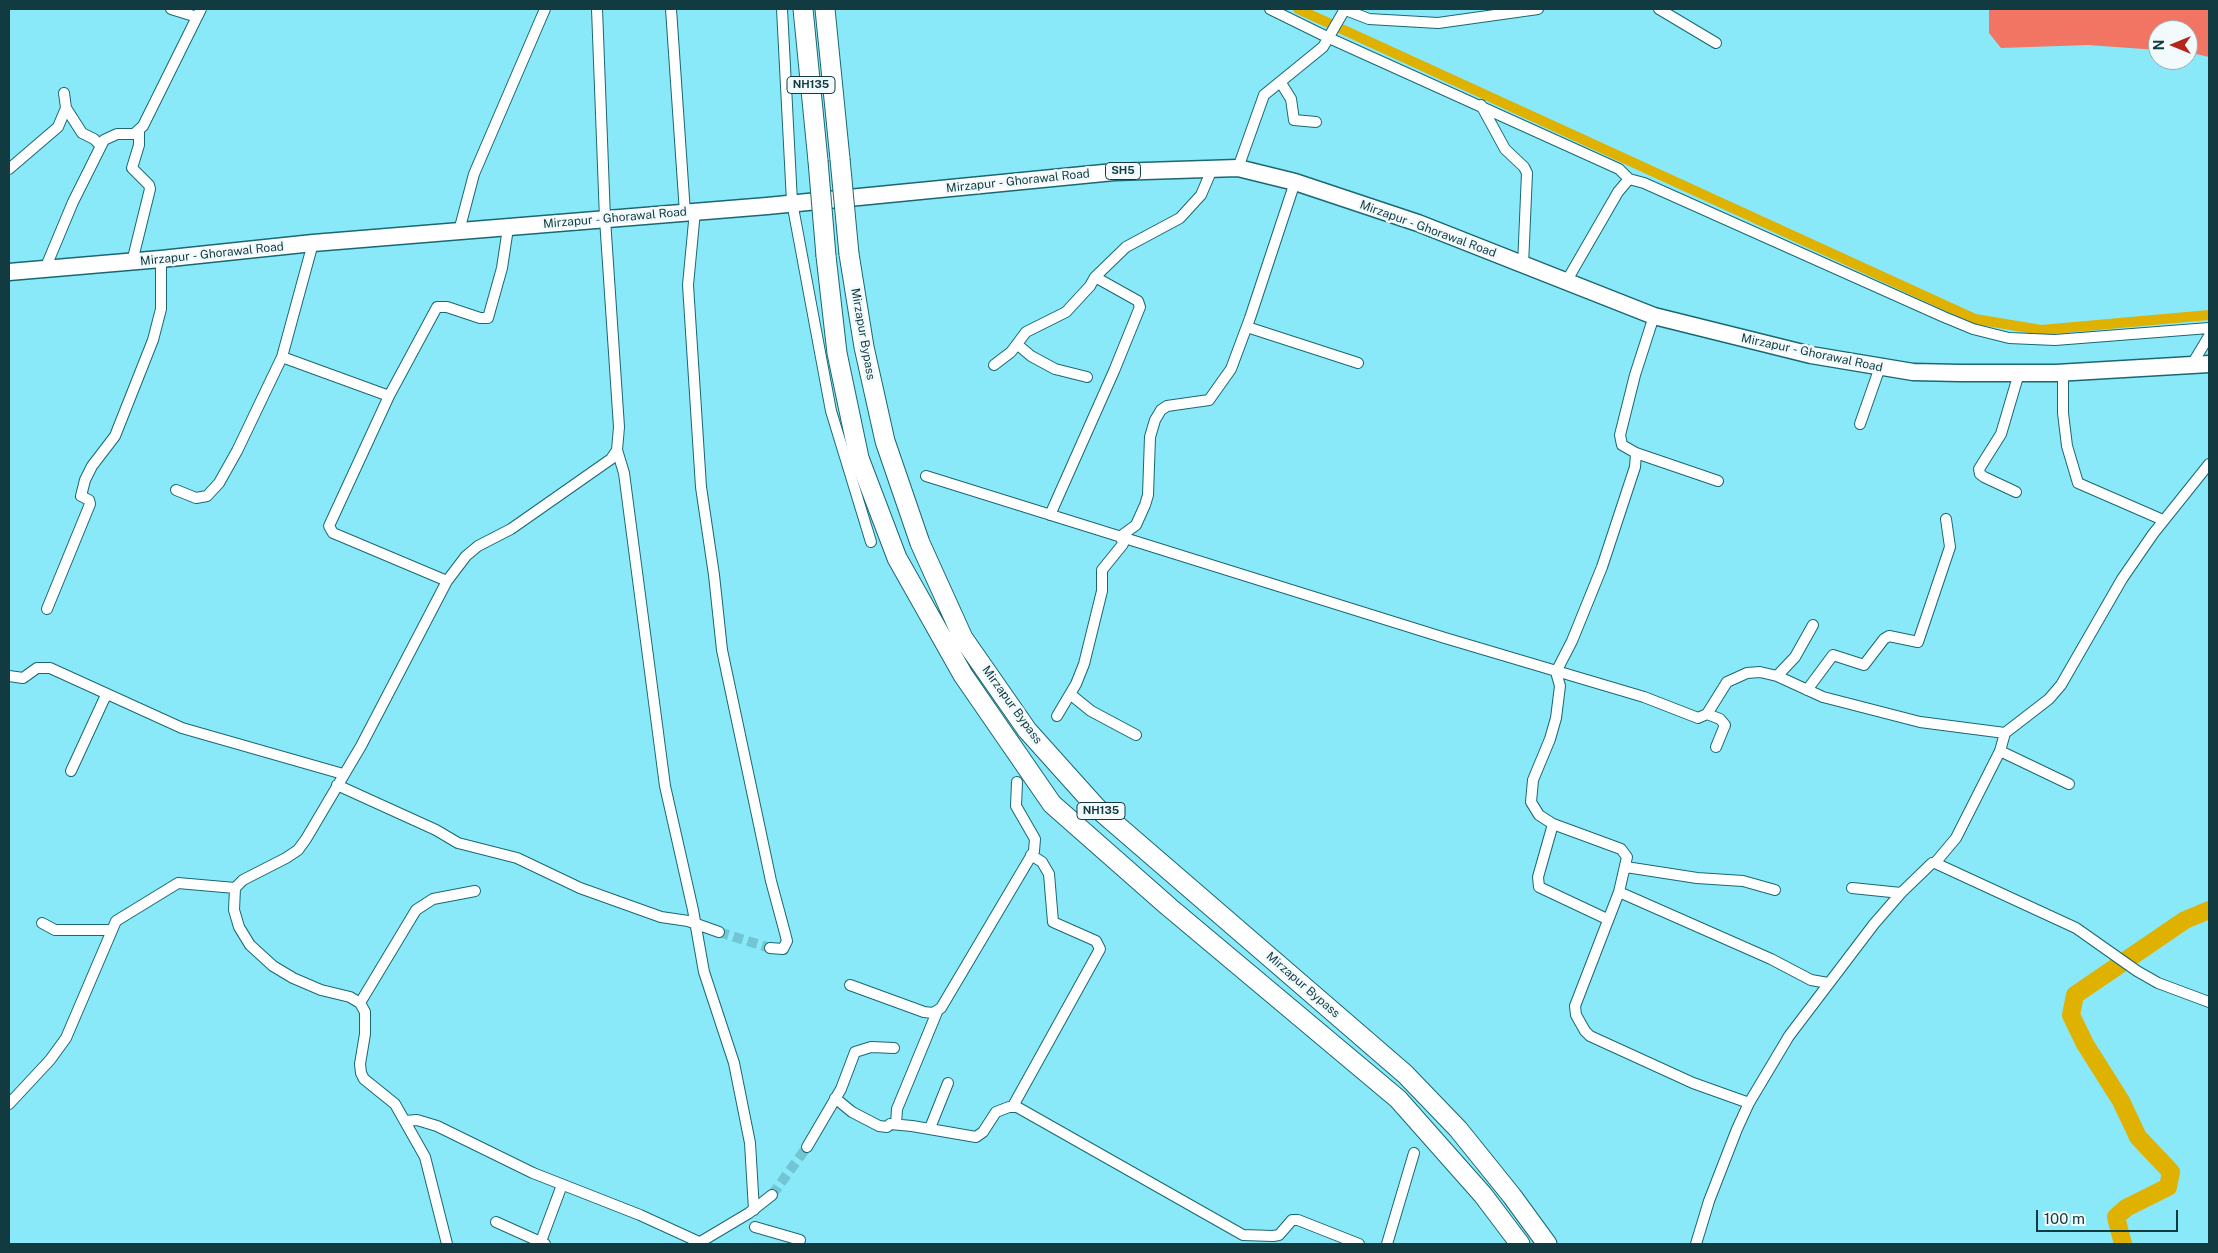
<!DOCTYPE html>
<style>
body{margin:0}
#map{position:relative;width:2218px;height:1253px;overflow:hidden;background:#8ae9f9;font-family:"Public Sans",sans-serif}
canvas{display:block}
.frame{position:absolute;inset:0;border:10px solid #113b41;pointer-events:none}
.north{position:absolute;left:2148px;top:20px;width:50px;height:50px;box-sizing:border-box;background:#f2fafc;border:1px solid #98aeb1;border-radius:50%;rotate:270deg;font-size:14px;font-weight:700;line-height:20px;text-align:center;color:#113b41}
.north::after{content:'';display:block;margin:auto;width:18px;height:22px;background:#b4251a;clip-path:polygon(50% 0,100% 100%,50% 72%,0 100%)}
.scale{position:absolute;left:2036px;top:1210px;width:142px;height:22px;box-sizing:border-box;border:2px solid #113b41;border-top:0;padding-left:6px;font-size:15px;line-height:18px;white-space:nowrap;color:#113b41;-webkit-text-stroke:4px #f2fafc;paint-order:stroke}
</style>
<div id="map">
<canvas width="2218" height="1253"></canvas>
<div class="frame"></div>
<div class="north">N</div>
<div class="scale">100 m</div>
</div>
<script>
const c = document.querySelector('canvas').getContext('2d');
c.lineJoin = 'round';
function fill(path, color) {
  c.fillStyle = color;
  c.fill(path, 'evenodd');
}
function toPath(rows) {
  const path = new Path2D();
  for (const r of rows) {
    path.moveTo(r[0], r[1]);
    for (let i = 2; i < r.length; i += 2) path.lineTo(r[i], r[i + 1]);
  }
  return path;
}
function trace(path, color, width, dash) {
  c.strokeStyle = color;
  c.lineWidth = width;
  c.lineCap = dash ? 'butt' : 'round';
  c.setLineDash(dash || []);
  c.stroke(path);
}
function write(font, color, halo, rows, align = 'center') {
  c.font = font + ' "Public Sans",sans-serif';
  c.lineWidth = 5;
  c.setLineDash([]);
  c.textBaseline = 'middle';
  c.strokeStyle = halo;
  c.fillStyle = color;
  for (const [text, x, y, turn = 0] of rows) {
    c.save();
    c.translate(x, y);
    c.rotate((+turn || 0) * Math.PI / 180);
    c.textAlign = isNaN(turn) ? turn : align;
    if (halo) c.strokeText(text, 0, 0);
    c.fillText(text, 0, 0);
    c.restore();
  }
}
fill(toPath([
 [1989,9,2209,9,2209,57,2188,52,2188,30,2158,30,2158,50,2088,45,2001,48,1989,33]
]), '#f27463');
trace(toPath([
 [1298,9,1975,319,2041,330,2209,315]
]), '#dfb101', 10);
trace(toPath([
 [2123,1244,2116,1217,2126,1208,2168,1187,2171,1172,2138,1137,2121,1101,2085,1044,2071,1015,2075,995,2185,920,2209,910]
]), '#dfb101', 18);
trace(toPath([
 [719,932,770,948],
 [772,1195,807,1147]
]), '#72c6d4', 10, [10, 5]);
const street = toPath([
 [171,9,197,17],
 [671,9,685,213],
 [782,9,792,202,831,411,871,542],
 [1270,9,1329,38,1619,169,1629,179],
 [1343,9,1369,19,1438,23,1538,9],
 [1659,9,1716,43],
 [1281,83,1291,99,1294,120,1316,122],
 [64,93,66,108,82,133,94,139,101,146],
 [1481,105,1505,149,1524,167,1527,173,1523,265],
 [1238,168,1264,95,1323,47,1345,9],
 [9,169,58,127,66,108],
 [695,211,688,285,701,487,714,575,722,650,771,881,785,933,787,941,783,949,770,948],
 [459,231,474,174,545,9],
 [132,262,150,189,149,185,132,168,139,145,139,132],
 [45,269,73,202,104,140,117,134,134,134,143,126,201,9],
 [1566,282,1618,192,1629,179,1644,183,1944,317,1973,329,2009,338,2055,340,2209,328],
 [1654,316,1635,375,1620,435,1622,445,1636,453,1635,467,1602,567,1572,641,1556,672,1560,686,1556,718,1550,739,1533,780,1531,802,1539,815,1553,824,1621,849,1627,857,1619,892,1575,1006,1576,1015,1585,1031,1590,1036,1693,1083,1749,1103],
 [1247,327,1358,363],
 [1018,345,1031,356,1055,369,1087,377],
 [282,357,389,396,437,307,447,307,480,318,488,318,502,268,508,228],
 [994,365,1011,352,1026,332,1066,312,1090,286,1095,277,1126,247,1180,218,1201,195,1213,167],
 [2191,366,2209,336],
 [2063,373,2063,413,2067,446,2078,483,2163,520],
 [389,396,329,526,333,533,345,538,447,581],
 [1860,424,1880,367],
 [617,450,624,473,665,786,693,910,704,972,734,1063,750,1143,754,1210],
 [1636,453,1718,481],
 [926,476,1445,638,1644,697,1698,718,1707,714,1727,682,1747,673,1760,672,1777,676,1823,697,1920,722,2005,733],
 [176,490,196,498,207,496,219,483,237,451,282,357,313,243],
 [2016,492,1984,477,1980,474,1979,469,2001,434,2019,373],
 [1050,515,1114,371,1140,307,1138,301,1095,277],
 [47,609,90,504,89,500,81,496,85,480,92,466,115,436,153,340,161,309,161,259],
 [9,676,23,678,37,668,50,668,182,728,343,774],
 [1777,676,1795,657,1813,625],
 [1807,690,1833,655,1864,665,1884,639,1889,636,1918,642,1950,547,1946,519],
 [1070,694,1091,711,1136,735],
 [1707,714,1720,719,1725,725,1716,747],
 [1057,716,1076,684,1084,664,1102,591,1102,570,1123,544,1121,536,1136,525,1145,505,1148,495,1150,437,1155,420,1161,410,1167,406,1209,400,1231,369,1250,318,1295,182],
 [2000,751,2069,784],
 [71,771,106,695],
 [337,785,436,830,458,843,517,858,580,888,661,917,688,921,719,932],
 [1553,824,1538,877,1539,887,1607,919],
 [1935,863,2076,928,2137,971,2158,983,2209,1002],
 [1626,867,1697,878,1743,881,1775,890],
 [1852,888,1901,893],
 [1619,892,1771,959,1811,980,1828,983],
 [42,923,55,930,111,930],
 [850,985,924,1012,933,1013,941,1008,1034,851,1035,839,1016,806,1017,782],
 [360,1003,416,910,433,899,475,891],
 [835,1098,852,1112,879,1126,887,1127,890,1124,912,1126,976,1137,983,1132,996,1112,1009,1107,1017,1107,1243,1235,1273,1236,1279,1235,1292,1220,1298,1220,1359,1244],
 [9,1104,50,1060,66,1038,116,921,178,883,235,888],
 [1013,1106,1100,949,1096,941,1053,922,1049,874,1042,862,1031,855],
 [405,1121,417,1120,437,1126,533,1173,640,1215,699,1242],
 [896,1124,897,1109,937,1012],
 [930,1128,948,1083],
 [807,1147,841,1089,855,1052,871,1047,894,1048],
 [496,1222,545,1244],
 [755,1227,800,1240],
 [447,1244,425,1157,395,1104,364,1079,361,1073,360,1064,365,1034,365,1012,360,1003,350,997,321,990,293,978,273,966,250,945,239,927,234,910,235,888,243,880,286,858,298,850,306,839,361,746,447,581,466,556,478,546,511,529,611,459,617,450,619,427,605,219,597,9],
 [540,1244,562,1185],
 [697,1244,749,1213,772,1195],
 [1387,1244,1414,1153],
 [1696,1244,1709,1201,1737,1129,1749,1103,1789,1036,1874,924,1901,893,1932,863,1935,863,1956,838,2000,751,2005,733,2049,699,2061,685,2122,579,2153,534,2209,464]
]);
const primary = toPath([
 [9,272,161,259,313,243,767,206,1114,172,1238,168,1295,182,1418,223,1654,316,1811,355,1913,372,1960,373,2056,373,2209,364]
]);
const highway = toPath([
 [803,9,818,161],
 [825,9,840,159],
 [849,254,864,347,885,441,920,543,963,638,1027,730,1097,808,1405,1074,1458,1129,1512,1196,1547,1244],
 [826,256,837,353,859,458,897,558,963,675,1052,804,1169,907,1398,1099,1483,1195,1520,1244]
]);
trace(street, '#196873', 12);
trace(primary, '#196873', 19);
trace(highway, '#196873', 21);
trace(street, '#fff', 10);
trace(primary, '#fff', 16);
trace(highway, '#fff', 19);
const highwayBridge = toPath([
 [840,159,849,254],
 [818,161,826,256]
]);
trace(highwayBridge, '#196873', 21, []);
trace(highwayBridge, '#fff', 19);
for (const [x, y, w] of [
 [811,85,48],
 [1123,171,35],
 [1101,811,48]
]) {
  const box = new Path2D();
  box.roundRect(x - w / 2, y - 8.5, w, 17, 4);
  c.fillStyle = '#f2fafc';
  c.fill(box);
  trace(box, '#113b41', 1);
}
write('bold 11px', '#113b41', null, [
 ["NH135",811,85],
 ["SH5",1123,171],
 ["NH135",1101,811]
]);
write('12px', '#113b41', '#f2fafc', [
 ["Mirzapur - Ghorawal Road",1018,181,-6],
 ["Mirzapur - Ghorawal Road",615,218,-5],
 ["Mirzapur - Ghorawal Road",1428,229,20],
 ["Mirzapur - Ghorawal Road",212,254,-6],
 ["Mirzapur Bypass",863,334,80],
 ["Mirzapur - Ghorawal Road",1812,353,12],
 ["Mirzapur Bypass",1012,705,54],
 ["Mirzapur Bypass",1303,985,41]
]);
</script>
